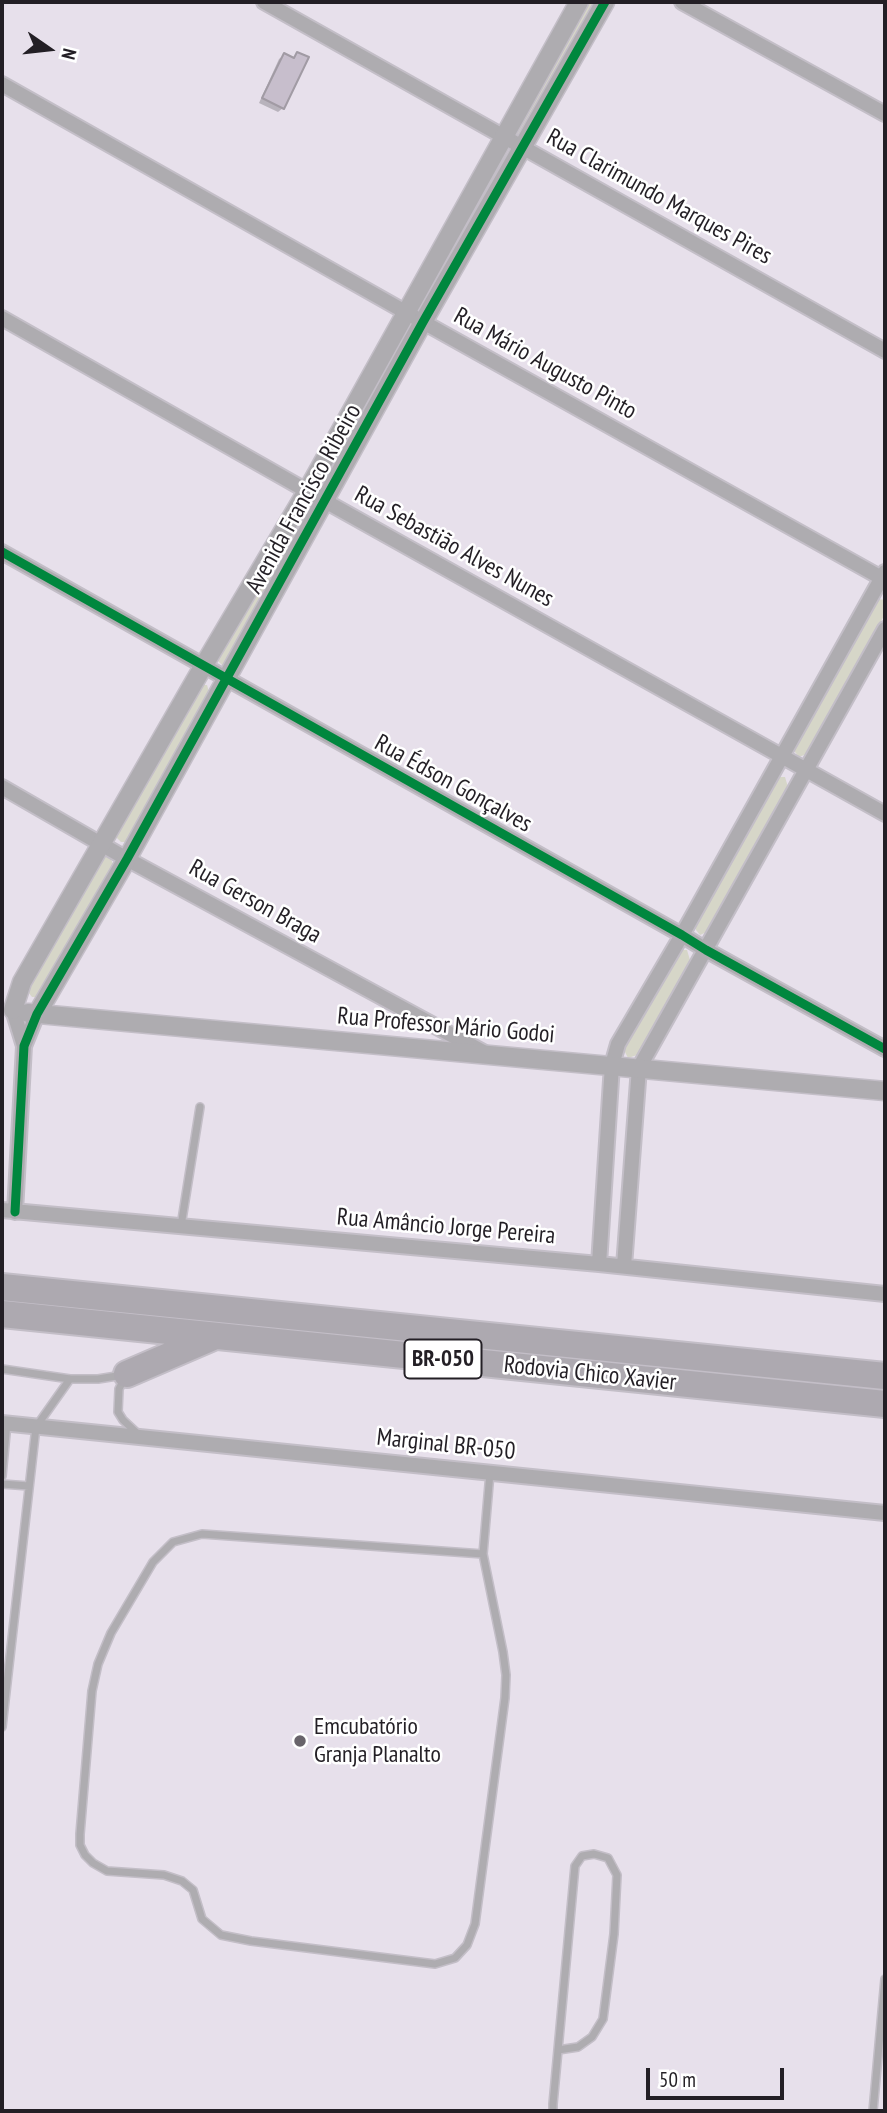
<!DOCTYPE html>
<meta charset="utf-8">
<style>
body{margin:0}
#map{position:relative;width:887px;height:2113px;overflow:hidden;background:#e7e0eb;font-family:"PT Sans Narrow",sans-serif}
canvas{display:block}
.frame{position:absolute;inset:0;border:4px solid #231f25;pointer-events:none}
.north{position:absolute;left:14px;top:14px;width:70px;height:70px;-webkit-text-stroke:5px #fff;paint-order:stroke;rotate:104deg;font-size:19px;font-weight:700;line-height:28px;text-align:center;color:#231f25}
.north::after{content:'';display:block;margin:auto;width:24px;height:32px;background:#231f25;clip-path:polygon(50% 0,100% 100%,50% 72%,0 100%)}
.scale{position:absolute;left:646px;top:2068px;width:138px;height:32px;box-sizing:border-box;border:4px solid #231f25;border-top:0;padding-left:9px;font-size:21px;line-height:24px;white-space:nowrap;color:#231f25;-webkit-text-stroke:5px #fff;paint-order:stroke}
</style>
<div id="map">
<canvas width="887" height="2113"></canvas>
<div class="frame"></div>
<div class="north">N</div>
<div class="scale">50 m</div>
</div>
<script>
const c = document.querySelector('canvas').getContext('2d');
c.lineJoin = 'round';
function fill(path, color) {
  c.fillStyle = color;
  c.fill(path, 'evenodd');
}
function toPath(rows) {
  const path = new Path2D();
  for (const r of rows) {
    path.moveTo(r[0], r[1]);
    for (let i = 2; i < r.length; i += 2) path.lineTo(r[i], r[i + 1]);
  }
  return path;
}
function trace(path, color, width, dash) {
  c.strokeStyle = color;
  c.lineWidth = width;
  c.lineCap = dash ? 'butt' : 'round';
  c.setLineDash(dash || []);
  c.stroke(path);
}
function write(font, color, halo, rows, align = 'center') {
  c.font = font + ' "PT Sans Narrow",sans-serif';
  c.lineWidth = 5;
  c.setLineDash([]);
  c.textBaseline = 'middle';
  c.strokeStyle = halo;
  c.fillStyle = color;
  for (const [text, x, y, turn = 0] of rows) {
    c.save();
    c.translate(x, y);
    c.rotate((+turn || 0) * Math.PI / 180);
    c.textAlign = isNaN(turn) ? turn : align;
    if (halo) c.strokeText(text, 0, 0);
    c.fillText(text, 0, 0);
    c.restore();
  }
}
fill(toPath([
 [583,2,601,2,523,136,518,136,514,131],
 [499,157,504,157,508,162,418,314,414,309],
 [302,508,308,508,312,513,228,665,222,665,218,661,218,655],
 [879,599,885,600,885,614,809,753,799,757,795,752,795,746,874,602],
 [200,685,207,685,210,695,126,842,121,842,117,838,117,832],
 [779,777,785,777,788,787,709,931,700,935,696,930,695,924,774,780],
 [104,856,110,857,114,866,38,997,32,997,28,992,28,987],
 [680,950,687,950,690,960,637,1055,628,1058,623,1048]
]), '#d6d6c8');
fill(toPath([
 [297,54,283,108,278,112,259,103,279,59,284,55,292,59]
]), '#0003');
const building = toPath([
 [297,52,309,57,284,109,262,98,284,53,294,58,297,52]
]);
fill(building, '#c7becc');
trace(building, '#a19ba4', 2);
const service = toPath([
 [181,1226,200,1107],
 [2,1369,70,1379,98,1379,123,1375],
 [125,1377,119,1389,118,1412,123,1420,139,1435],
 [2,1476,7,1423],
 [2,1484,29,1486],
 [483,1554,503,1652,506,1675,505,1698,475,1924,467,1945,455,1958,435,1964,251,1941,221,1935,202,1919,193,1890,182,1881,164,1875,107,1871,93,1863,85,1855,80,1845,80,1834,92,1691,98,1664,111,1633,153,1562,173,1542,202,1534,483,1554,490,1473],
 [2,1727,36,1427,70,1379],
 [553,2111,553,2104,575,1866,582,1856,594,1854,608,1858,617,1875,614,1934,603,2019,592,2037,578,2047,558,2050],
 [873,2111,885,1979]
]);
const minor = toPath([
 [264,2,885,351],
 [682,2,885,114],
 [2,84,423,322,885,580],
 [2,318,307,491,885,814],
 [2,552,682,935,706,950,885,1049],
 [2,787,127,859,483,1052],
 [13,1010,24,1046],
 [2,1210,599,1264,885,1294],
 [15,1212,24,1046,37,1014],
 [599,1264,612,1065,618,1044,682,935,885,572],
 [624,1266,639,1068,885,629],
 [2,1423,885,1513]
]);
const tertiary = toPath([
 [13,1010,22,982,204,665,307,491,579,2],
 [28,1013,885,1091],
 [37,1014,127,859,423,322,605,2]
]);
const motorway = toPath([
 [2,1287,885,1376],
 [2,1314,885,1404],
 [127,1374,213,1337]
]);
trace(service, '#c3bec7', 10);
trace(minor, '#c3bec7', 18);
trace(tertiary, '#c3bec7', 21);
trace(motorway, '#c3bec7', 30);
trace(service, '#aeacb0', 7);
trace(minor, '#aeacb0', 14);
trace(tertiary, '#aeacb0', 18);
trace(motorway, '#ada9b0', 26);
trace(toPath([
 [2,552,682,935,706,950,885,1049],
 [15,1212,24,1046,37,1014,127,859,423,322,605,2]
]), '#00873e', 9);
for (const [x, y, r, color] of [
 [300,1741,7,"#68636a"]
]) {
  const dot = new Path2D();
  dot.arc(x, y, r, 0, 2 * Math.PI);
  c.fillStyle = color;
  c.fill(dot);
  trace(dot, '#fff', 2.5);
}
for (const [x, y, w] of [
 [443,1359,77]
]) {
  const box = new Path2D();
  box.roundRect(x - w / 2, y - 19.5, w, 39, 5);
  c.fillStyle = '#fff';
  c.fill(box);
  trace(box, '#231f25', 2);
}
write('bold 23px', '#231f25', null, [
 ["BR-050",443,1359]
]);
write('24px', '#231f25', '#fff', [
 ["Rua Clarimundo Marques Pires",659,197,29],
 ["Rua Mário Augusto Pinto",545,364,29],
 ["Avenida Francisco Ribeiro",304,499,-61],
 ["Rua Sebastião Alves Nunes",454,547,29],
 ["Rua Édson Gonçalves",453,784,29],
 ["Rua Gerson Braga",255,902,29],
 ["Rua Professor Mário Godoi",446,1026,5],
 ["Rua Amâncio Jorge Pereira",446,1227,5],
 ["Rodovia Chico Xavier",590,1374,6],
 ["Marginal BR-050",446,1445,6]
]);
write('24px', '#231f25', '#fff', [
 ["Emcubatório",314,1727],
 ["Granja Planalto",314,1755]
], 'left');
</script>
